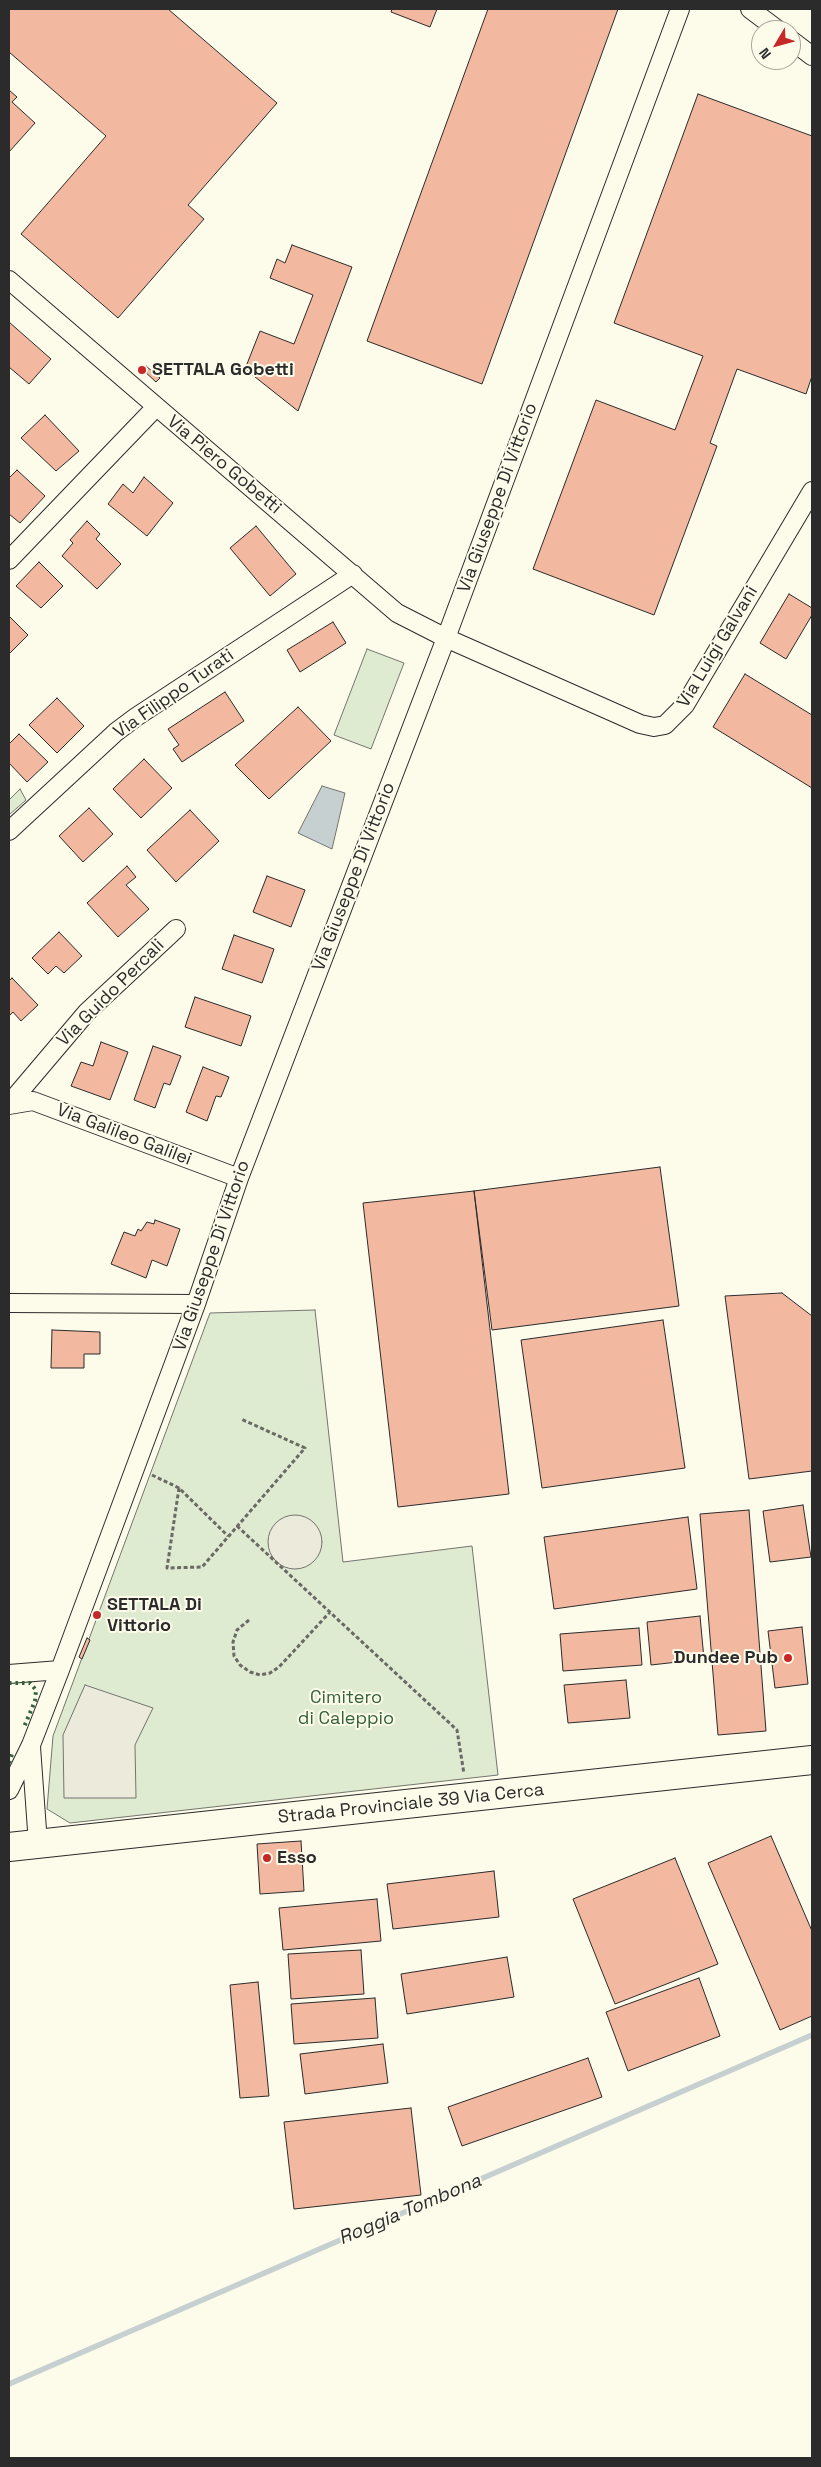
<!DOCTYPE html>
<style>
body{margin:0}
#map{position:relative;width:821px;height:2467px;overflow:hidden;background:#fdfbea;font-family:"Space Grotesk",sans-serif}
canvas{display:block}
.frame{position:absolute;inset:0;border:10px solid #2b2b2b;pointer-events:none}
.north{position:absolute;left:751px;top:20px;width:50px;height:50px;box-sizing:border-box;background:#fdfbea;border:1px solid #a9a89e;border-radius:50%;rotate:233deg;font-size:14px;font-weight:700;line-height:20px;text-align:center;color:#2b2b2b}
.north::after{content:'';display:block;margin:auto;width:18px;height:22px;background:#c62828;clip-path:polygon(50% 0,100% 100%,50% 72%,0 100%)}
</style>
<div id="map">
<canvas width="821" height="2467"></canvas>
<div class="frame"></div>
<div class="north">N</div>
</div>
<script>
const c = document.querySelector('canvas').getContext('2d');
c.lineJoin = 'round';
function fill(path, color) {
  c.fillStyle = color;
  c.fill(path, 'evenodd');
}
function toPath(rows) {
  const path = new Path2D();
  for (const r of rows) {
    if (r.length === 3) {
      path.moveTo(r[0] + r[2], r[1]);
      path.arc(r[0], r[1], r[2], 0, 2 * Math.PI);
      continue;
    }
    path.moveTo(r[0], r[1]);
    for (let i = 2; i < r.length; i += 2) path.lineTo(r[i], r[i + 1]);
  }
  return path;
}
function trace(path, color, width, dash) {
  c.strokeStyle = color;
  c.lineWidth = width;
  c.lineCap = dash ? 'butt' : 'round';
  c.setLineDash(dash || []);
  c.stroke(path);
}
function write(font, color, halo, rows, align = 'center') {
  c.font = font + ' "Space Grotesk",sans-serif';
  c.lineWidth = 4;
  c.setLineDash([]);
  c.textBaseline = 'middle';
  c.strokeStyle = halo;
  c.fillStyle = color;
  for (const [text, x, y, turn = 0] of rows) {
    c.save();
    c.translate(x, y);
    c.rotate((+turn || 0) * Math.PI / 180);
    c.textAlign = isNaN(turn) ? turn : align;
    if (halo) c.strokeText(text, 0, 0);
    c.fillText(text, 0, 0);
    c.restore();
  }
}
const green = toPath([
 [367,649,404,663,371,749,334,735,367,649],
 [20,789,26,800,9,815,9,800,20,789],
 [315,1310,343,1562,472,1546,498,1775,70,1823,47,1809,53,1736,210,1313,315,1310]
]);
fill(green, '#deebd1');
trace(green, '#74746e', 1);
const parking = toPath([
 [295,1542,27],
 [85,1685,153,1708,135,1745,136,1798,64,1798,63,1735,85,1685]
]);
fill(parking, '#eceadb');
trace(parking, '#74746e', 1);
const water = toPath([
 [322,786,345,793,332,849,298,833,322,786]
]);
fill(water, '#c7d0d0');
trace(water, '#74746e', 1);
trace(toPath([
 [9,2384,812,2035]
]), '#c7d0d0', 5.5);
const building = toPath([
 [9,9,168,9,277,103,188,205,204,219,118,318,21,234,106,136,9,52,9,9],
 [392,9,437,9,430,27,391,12,392,9],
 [488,9,618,9,482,384,367,341,488,9],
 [9,90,17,97,12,102,35,123,9,152,9,90],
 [698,94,812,136,812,376,806,394,737,369,710,443,717,446,654,615,533,569,596,400,675,430,703,356,614,323,698,94],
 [292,245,352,267,298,411,245,369,260,331,294,344,313,295,270,278,277,259,285,263,292,245],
 [9,322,51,359,29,384,9,367,9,322],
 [146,366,160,378,156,382,143,370,146,366],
 [45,415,79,451,56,471,21,438,45,415],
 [17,470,45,496,20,523,9,514,9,478,17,470],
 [144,477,173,503,147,536,108,504,123,484,133,493,144,477],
 [87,521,100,534,96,539,121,564,97,589,62,556,73,543,70,540,87,521],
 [256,526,296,574,270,596,230,548,256,526],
 [39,562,63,586,41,608,16,586,39,562],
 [789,594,812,608,812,615,786,659,760,643,789,594],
 [9,616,28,635,9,654,9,616],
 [333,622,346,643,300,672,287,650,333,622],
 [745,674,812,715,812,788,713,727,745,674],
 [225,692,244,721,182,762,173,749,179,745,168,729,225,692],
 [57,698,84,726,57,753,29,725,57,698],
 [298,707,331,741,269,799,235,765,298,707],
 [19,734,48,762,27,782,9,763,9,744,19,734],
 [144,759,172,788,141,818,113,789,144,759],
 [89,808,113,834,83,862,59,836,89,808],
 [190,810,219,841,176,882,147,850,190,810],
 [127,866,136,877,126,885,149,909,118,937,87,903,127,866],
 [267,876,305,890,291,927,253,912,267,876],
 [59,932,82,956,64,973,56,966,48,974,32,958,59,932],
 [234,935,274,949,262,983,222,969,234,935],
 [12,978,38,1005,21,1021,13,1012,9,1016,9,981,12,978],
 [195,997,251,1016,241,1046,185,1027,195,997],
 [101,1042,128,1052,110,1100,71,1086,81,1062,93,1066,101,1042],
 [153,1046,181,1056,170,1085,164,1083,155,1108,134,1100,153,1046],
 [203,1067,229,1077,221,1097,216,1096,207,1121,186,1112,203,1067],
 [660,1167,679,1306,492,1330,474,1191,660,1167],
 [474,1191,509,1494,398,1507,363,1203,474,1191],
 [155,1220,180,1229,167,1266,152,1260,146,1278,111,1264,124,1232,135,1236,138,1229,141,1231,147,1222,154,1224,155,1220],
 [782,1293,812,1316,812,1471,749,1479,725,1296,782,1293],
 [663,1320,685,1468,542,1488,521,1340,663,1320],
 [52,1330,100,1332,100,1354,84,1354,84,1368,51,1368,52,1330],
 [803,1505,811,1557,770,1562,763,1511,803,1505],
 [749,1510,766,1731,718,1735,700,1514,749,1510],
 [688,1517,697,1589,554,1609,544,1537,688,1517],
 [700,1616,704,1659,651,1665,647,1622,700,1616],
 [802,1627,808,1684,775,1688,768,1631,802,1627],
 [639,1628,642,1665,563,1671,560,1634,639,1628],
 [87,1638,90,1640,82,1659,79,1657,87,1638],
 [626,1680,630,1718,568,1723,564,1685,626,1680],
 [771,1836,812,1931,812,2016,780,2030,708,1863,771,1836],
 [301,1841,304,1891,260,1894,257,1844,301,1841],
 [675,1858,718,1964,615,2004,573,1899,675,1858],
 [494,1871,499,1917,393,1929,387,1884,494,1871],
 [377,1899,381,1941,283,1950,279,1908,377,1899],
 [361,1950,364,1994,291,1999,288,1954,361,1950],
 [507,1957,514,1997,407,2014,401,1974,507,1957],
 [699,1978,720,2036,628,2071,606,2012,699,1978],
 [258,1982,269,2096,240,2098,230,1985,258,1982],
 [375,1998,378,2038,294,2044,291,2004,375,1998],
 [383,2044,388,2083,305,2094,300,2054,383,2044],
 [588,2058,602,2097,462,2146,448,2107,588,2058],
 [411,2108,421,2195,294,2209,284,2122,411,2108]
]);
fill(building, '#f2b8a0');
trace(building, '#2b2b2b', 1);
const minor = toPath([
 [750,9,778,30],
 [791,40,812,56],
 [9,280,397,613,446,638,640,724,654,727,665,725,685,705,812,491],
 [9,560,156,407],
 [9,831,116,732,136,717,353,574],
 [9,1104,87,1012,176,929],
 [9,1105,33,1101,239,1178],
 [9,1303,196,1304],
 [9,1674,60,1670],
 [31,1747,38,1844],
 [9,1790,31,1745,60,1670,196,1304,239,1178,446,638,680,9]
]);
const primary = toPath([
 [9,1847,812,1760]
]);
trace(minor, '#2b2b2b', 20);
trace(primary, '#2b2b2b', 30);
trace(toPath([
 [152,1475,179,1488,228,1536],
 [179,1488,167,1568,202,1567,305,1448,241,1419],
 [237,1526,457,1730,464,1774],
 [249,1620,237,1630,233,1642,234,1656,240,1665,250,1672,260,1675,270,1673,279,1667,330,1612]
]), '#6a6964', 3, [4, 2.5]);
trace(minor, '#fdfbea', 18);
trace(primary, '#fdfbea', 28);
trace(toPath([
 [9,1683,30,1683,36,1690,35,1701,24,1727],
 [9,1763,12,1754]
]), '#34623c', 4, [2.5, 4]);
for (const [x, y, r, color] of [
 [142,370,5,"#c62828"],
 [97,1615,5,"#c62828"],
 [788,1658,5,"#c62828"],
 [267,1858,5,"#c62828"]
]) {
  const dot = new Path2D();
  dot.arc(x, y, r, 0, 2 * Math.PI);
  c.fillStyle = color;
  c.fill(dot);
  trace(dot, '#fdfbea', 2);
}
write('bold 18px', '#2b2b2b', '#fdfbea', [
 ["SETTALA Gobetti",152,370],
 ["SETTALA Di",107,1605],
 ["Vittorio",107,1626],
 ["Dundee Pub",778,1658,"right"],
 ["Esso",277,1858]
], 'left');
write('18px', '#2b2b2b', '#fdfbea', [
 ["Via Piero Gobetti",224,465,40],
 ["Via Giuseppe Di Vittorio",498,498,-70],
 ["Via Luigi Galvani",718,647,-59],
 ["Via Filippo Turati",174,694,-35],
 ["Via Giuseppe Di Vittorio",354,877,-69],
 ["Via Guido Percali",111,993,-45],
 ["Via Galileo Galilei",124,1135,21],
 ["Via Giuseppe Di Vittorio",212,1256,-71],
 ["Strada Provinciale 39 Via Cerca",411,1804,-6]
]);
write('18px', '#34623c', '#fdfbea', [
 ["Cimitero",346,1698],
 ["di Caleppio",346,1719]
]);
write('italic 19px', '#2b2b2b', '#fdfbea', [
 ["Roggia Tombona",410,2210,-23]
]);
</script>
